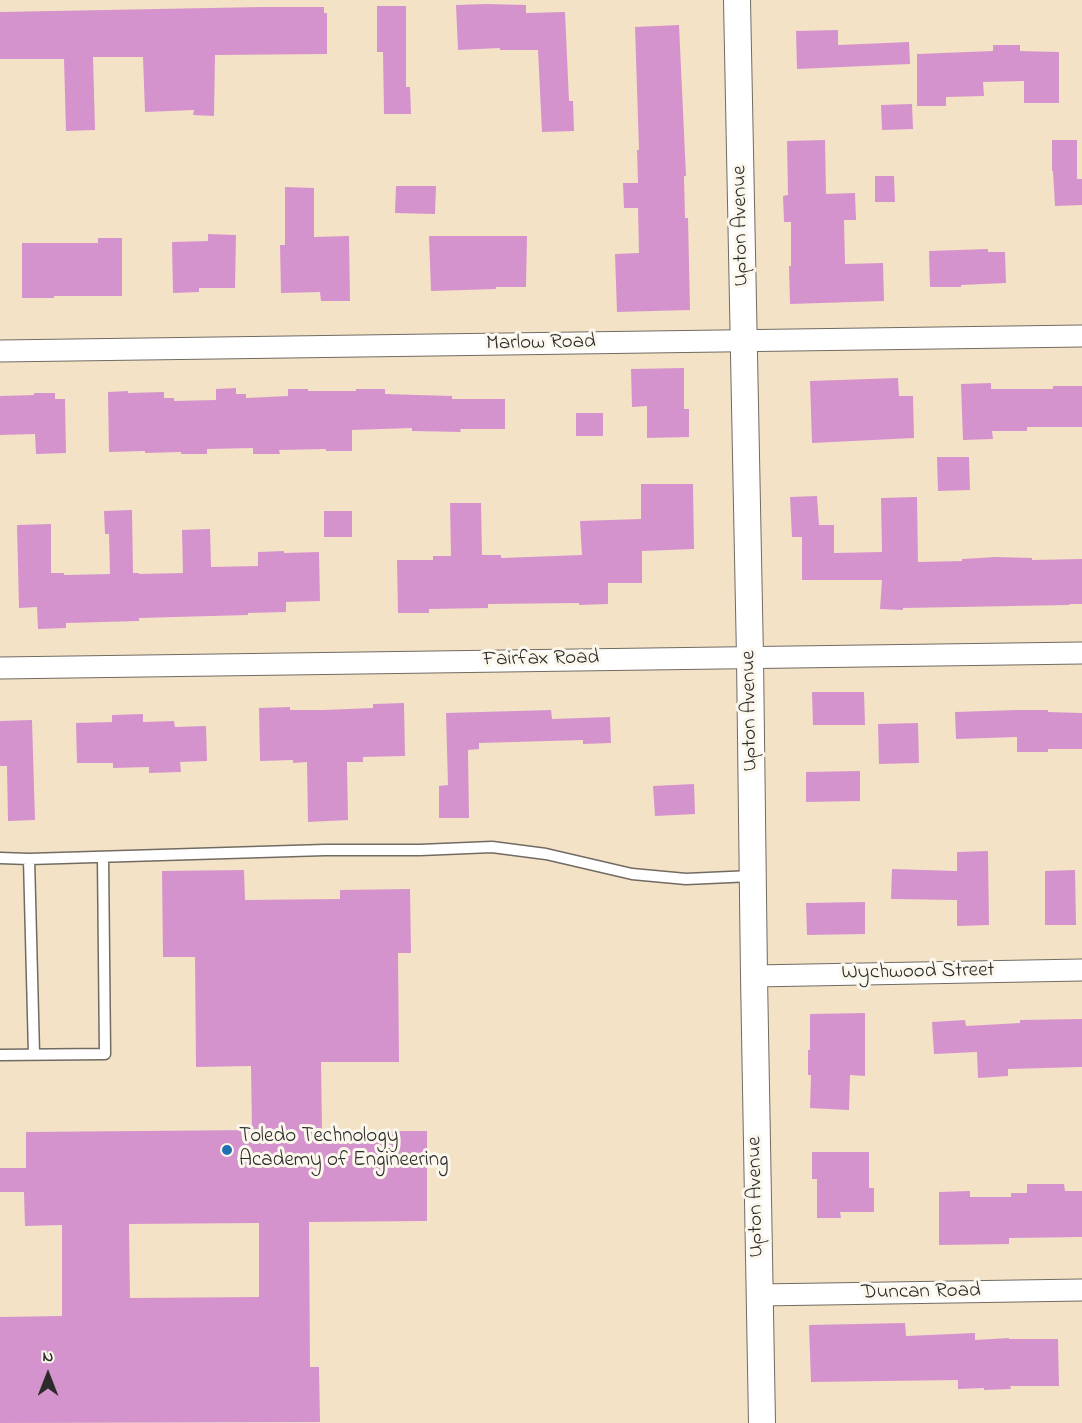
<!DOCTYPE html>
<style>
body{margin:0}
#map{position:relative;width:1082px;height:1423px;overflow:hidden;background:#f4e2c7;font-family:"Indie Flower",sans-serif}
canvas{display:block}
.north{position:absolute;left:18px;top:1345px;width:60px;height:60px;-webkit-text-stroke:4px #fbf7ec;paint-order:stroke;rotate:0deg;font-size:16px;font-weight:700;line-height:24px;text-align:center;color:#2b2b2b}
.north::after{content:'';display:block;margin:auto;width:21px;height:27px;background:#2b2b2b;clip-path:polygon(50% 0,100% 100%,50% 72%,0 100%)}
</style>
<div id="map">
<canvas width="1082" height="1423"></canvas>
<div class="north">N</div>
</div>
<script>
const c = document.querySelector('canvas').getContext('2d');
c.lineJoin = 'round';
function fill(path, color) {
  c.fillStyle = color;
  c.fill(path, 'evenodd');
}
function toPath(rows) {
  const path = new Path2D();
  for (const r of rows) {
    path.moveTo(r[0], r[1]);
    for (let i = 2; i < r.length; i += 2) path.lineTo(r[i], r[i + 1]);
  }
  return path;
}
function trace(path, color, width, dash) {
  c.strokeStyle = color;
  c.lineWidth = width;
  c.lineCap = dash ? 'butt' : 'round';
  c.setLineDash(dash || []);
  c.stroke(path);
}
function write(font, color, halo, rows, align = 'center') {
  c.font = font + ' "Indie Flower",sans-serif';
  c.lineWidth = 6;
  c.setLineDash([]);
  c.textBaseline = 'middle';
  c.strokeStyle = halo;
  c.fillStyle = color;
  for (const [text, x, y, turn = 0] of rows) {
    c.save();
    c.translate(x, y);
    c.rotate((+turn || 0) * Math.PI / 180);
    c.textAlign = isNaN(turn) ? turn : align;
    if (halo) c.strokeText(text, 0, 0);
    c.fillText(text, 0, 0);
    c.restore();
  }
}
fill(toPath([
 [486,4,526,5,526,13,565,12,569,101,573,101,574,131,542,132,538,50,500,50,500,48,458,50,456,5],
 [377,6,406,6,406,87,410,87,411,114,384,114,383,52,377,52],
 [262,7,324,7,324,13,327,13,327,54,215,55,214,116,193,115,194,110,145,112,143,57,93,57,95,130,66,131,64,59,0,59,0,12],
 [679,25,686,176,684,176,685,218,688,218,690,310,617,312,615,254,639,253,638,208,624,208,623,183,638,183,637,150,639,150,635,27],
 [838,30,838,45,909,42,910,64,797,69,796,31],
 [993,45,1020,45,1020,51,1059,52,1059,103,1024,103,1024,81,983,82,984,96,946,97,946,106,917,106,917,54,993,51],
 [912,104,913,129,882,130,881,105],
 [825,140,826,194,855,193,856,220,844,220,845,264,883,263,884,301,790,304,789,266,791,266,791,222,784,222,783,196,788,195,787,141],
 [1052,140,1077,140,1077,179,1082,179,1082,205,1055,206,1053,171,1052,171],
 [875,176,894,176,895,202,875,202],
 [396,186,436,186,435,214,395,213],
 [285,187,314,188,314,237,349,236,350,301,321,301,320,292,281,293,280,245,285,245],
 [208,234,236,235,235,288,199,288,199,292,173,293,172,242,208,241],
 [429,236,527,236,526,287,496,287,496,289,431,291],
 [98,238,122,238,122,296,54,296,54,298,22,298,22,243,98,243],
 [988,249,988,252,1005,252,1006,283,961,285,961,287,930,287,929,251],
 [684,368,684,409,689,409,689,437,647,438,647,406,632,407,631,369],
 [898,378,899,396,913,396,914,438,812,443,810,381],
 [991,383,991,389,1053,389,1053,386,1082,386,1082,427,1027,427,1027,431,992,431,993,439,963,440,961,384],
 [236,388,236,394,246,394,246,398,288,396,288,389,308,389,308,391,356,391,356,389,385,389,385,394,452,396,452,399,505,399,505,429,460,429,461,432,412,431,412,428,352,430,352,451,326,451,326,449,279,450,280,454,253,454,253,448,207,449,207,454,181,454,181,452,145,453,145,451,109,452,108,392,128,391,128,393,164,392,164,398,174,398,174,401,216,400,216,389],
 [34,393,55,393,55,399,65,399,66,453,36,454,35,434,0,435,0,396,34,395],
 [576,413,603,413,603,436,576,436],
 [937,457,969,457,970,490,938,491],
 [641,484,693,484,694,549,642,551,642,583,608,583,608,604,579,605,579,603,488,604,488,608,429,609,429,613,398,613,397,560,433,560,433,556,451,556,450,503,481,503,482,555,501,555,501,558,582,555,580,521,641,519],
 [817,496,819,525,834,525,834,553,882,552,881,498,917,497,918,562,962,561,962,559,996,557,1032,558,1032,560,1082,559,1082,604,1069,604,1070,605,903,608,903,610,880,609,882,580,802,580,802,537,792,537,790,497],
 [132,510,133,573,139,573,139,574,183,573,182,530,210,529,211,567,258,566,258,552,284,551,284,553,319,552,320,601,286,602,286,612,248,613,248,615,139,618,139,621,66,623,66,628,38,629,37,607,19,608,17,525,51,524,51,573,64,573,64,575,110,574,109,534,105,534,104,511],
 [324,511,352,511,352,537,324,537],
 [812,692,864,692,865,725,813,725],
 [404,703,405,756,363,757,363,762,347,762,348,820,308,822,307,762,293,763,293,760,260,761,259,708,290,707,290,710,323,710,373,708,373,704],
 [551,710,552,719,610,717,611,743,583,744,583,740,479,743,479,749,468,750,469,818,439,818,439,786,448,785,446,713],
 [1017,710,1048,710,1048,712,1082,713,1082,749,1048,749,1048,752,1017,752,1017,737,956,739,955,712],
 [143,714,143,722,174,721,175,727,206,726,207,761,180,762,181,772,149,773,149,767,113,768,113,763,77,763,76,723,112,722,112,715],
 [32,720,35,820,8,821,7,766,0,766,0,721],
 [918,723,919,763,879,764,878,724],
 [860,771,860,801,806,802,806,772],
 [694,784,695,814,655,816,653,786],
 [988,851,989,925,957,926,957,900,891,899,892,869,957,871,957,852],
 [244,870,245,900,340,899,340,890,410,889,411,953,398,953,399,1062,321,1062,322,1131,427,1131,427,1221,309,1222,310,1367,319,1367,320,1422,0,1423,0,1317,62,1316,62,1225,25,1226,24,1192,0,1192,0,1168,26,1168,26,1132,252,1130,251,1066,196,1067,195,957,163,957,162,871],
 [259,1223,259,1297,130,1298,129,1224],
 [1075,870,1076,925,1045,925,1045,871],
 [865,902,865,934,807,935,806,903],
 [865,1013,865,1076,850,1075,849,1110,810,1108,811,1075,808,1075,808,1050,810,1050,810,1014],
 [1082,1019,1082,1067,1008,1069,1008,1076,978,1078,977,1052,934,1054,932,1022,965,1020,966,1026,1020,1023,1020,1020],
 [812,1152,869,1152,869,1188,874,1188,874,1212,840,1212,841,1218,817,1218,817,1179,812,1179],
 [1027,1184,1064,1184,1065,1191,1082,1191,1082,1237,1009,1238,1009,1244,939,1245,939,1192,970,1191,970,1197,1011,1197,1011,1193,1027,1193],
 [905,1323,906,1336,975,1333,975,1340,1009,1338,1009,1339,1058,1339,1059,1386,1010,1386,1011,1389,984,1390,984,1388,958,1389,958,1380,811,1382,809,1325]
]), '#d593cd');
const service = toPath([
 [0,858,29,859,325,850,420,850,492,847,546,854,632,874,686,879,752,876],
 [29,859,34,1054],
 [0,1055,105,1054,103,857]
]);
const minor = toPath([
 [0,351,1082,336],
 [0,668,1082,653],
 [754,976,1082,970],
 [759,1295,1082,1290]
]);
const tertiary = toPath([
 [737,0,750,657,754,976,762,1423]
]);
trace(service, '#716b62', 13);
trace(minor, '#716b62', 23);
trace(tertiary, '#716b62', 28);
trace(service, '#fff', 10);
trace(minor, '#fff', 21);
trace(tertiary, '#fff', 26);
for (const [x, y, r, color] of [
 [227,1150,6,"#1f6fb2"]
]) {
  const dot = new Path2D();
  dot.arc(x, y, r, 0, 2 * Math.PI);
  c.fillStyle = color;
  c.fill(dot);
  trace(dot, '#fbf7ec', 2);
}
write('21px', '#2b2b2b', '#fbf7ec', [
 ["Upton Avenue",742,226,-91],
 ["Marlow Road",541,344,-1],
 ["Fairfax Road",541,660,-1],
 ["Upton Avenue",751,711,-91],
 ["Wychwood Street",918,973,-1],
 ["Upton Avenue",757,1197,-91],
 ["Duncan Road",921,1293,-1]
]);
write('21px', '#2b2b2b', '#fbf7ec', [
 ["Toledo Technology",239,1138],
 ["Academy of Engineering",239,1162]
], 'left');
</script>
